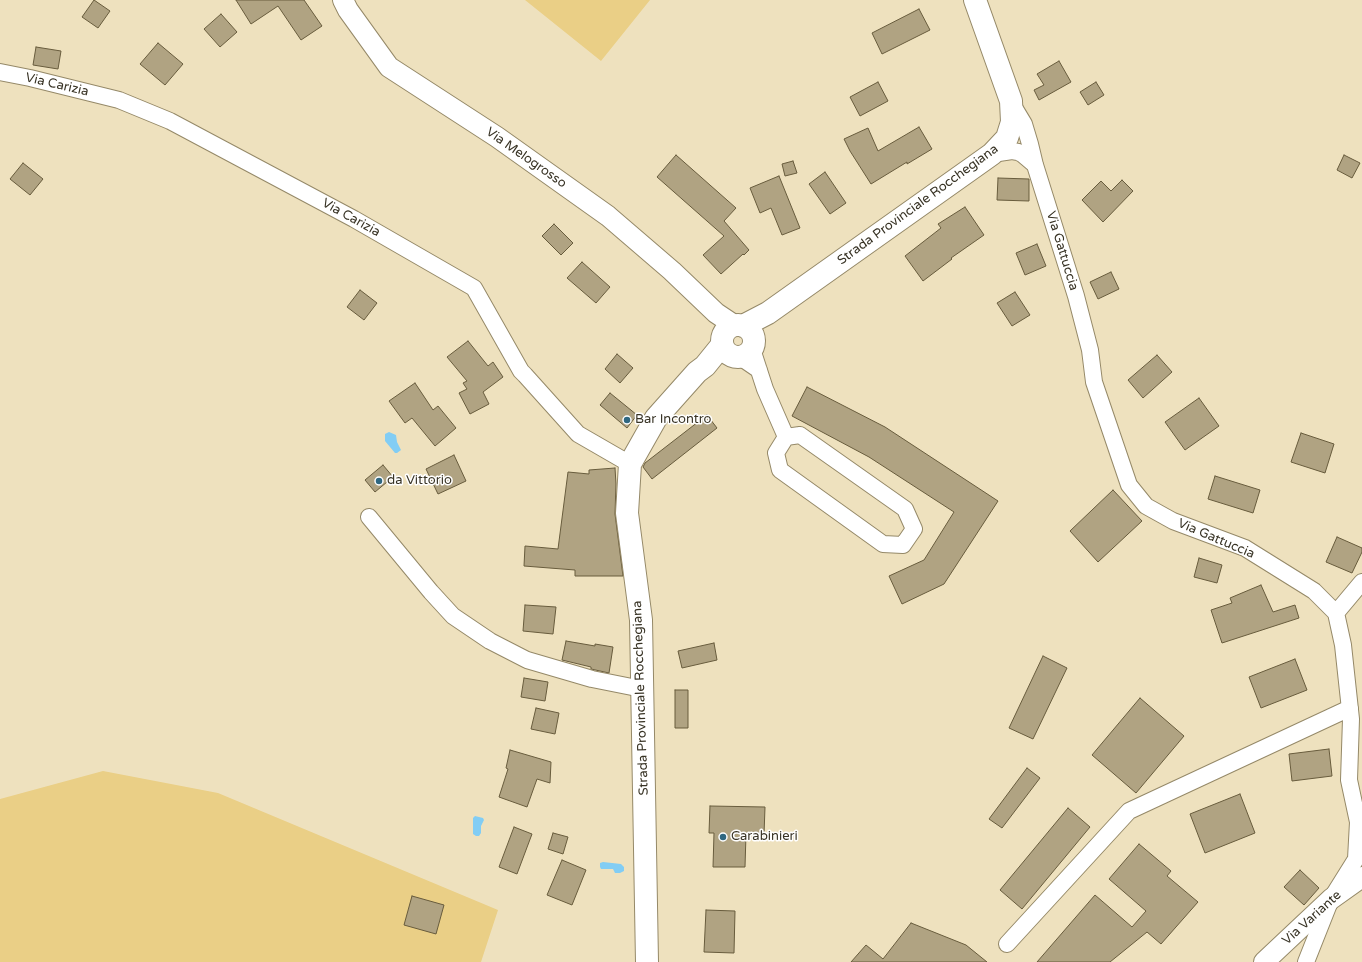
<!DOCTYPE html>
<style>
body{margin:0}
canvas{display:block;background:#eee1be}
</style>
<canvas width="1362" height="962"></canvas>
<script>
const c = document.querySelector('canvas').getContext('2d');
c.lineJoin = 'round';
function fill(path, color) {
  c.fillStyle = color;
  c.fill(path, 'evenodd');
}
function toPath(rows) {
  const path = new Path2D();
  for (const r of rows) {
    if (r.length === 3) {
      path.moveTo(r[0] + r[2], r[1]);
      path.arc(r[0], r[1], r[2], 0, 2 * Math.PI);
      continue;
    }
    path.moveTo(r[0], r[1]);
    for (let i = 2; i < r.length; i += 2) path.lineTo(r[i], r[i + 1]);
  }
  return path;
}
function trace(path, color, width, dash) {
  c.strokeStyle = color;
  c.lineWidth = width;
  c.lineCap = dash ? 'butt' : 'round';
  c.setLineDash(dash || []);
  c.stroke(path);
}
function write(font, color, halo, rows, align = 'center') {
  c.font = font + ' "Varela Round",sans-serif';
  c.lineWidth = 3;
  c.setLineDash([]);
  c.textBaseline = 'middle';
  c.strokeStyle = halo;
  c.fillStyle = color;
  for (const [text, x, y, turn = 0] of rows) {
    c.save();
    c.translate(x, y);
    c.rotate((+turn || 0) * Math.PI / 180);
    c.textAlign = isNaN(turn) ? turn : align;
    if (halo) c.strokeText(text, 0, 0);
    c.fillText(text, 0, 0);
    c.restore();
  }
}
fill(toPath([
 [525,0,650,0,601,61],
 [103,771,218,793,498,910,481,962,0,962,0,799]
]), '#eacf86');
fill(toPath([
 [389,432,396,435,397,442,401,450,397,453,395,453,385,441,385,434],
 [475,816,483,818,484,820,481,826,481,833,479,836,476,836,473,834,473,818],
 [603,862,621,864,624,867,624,871,620,873,615,873,613,869,601,869,600,867,600,863]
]), '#82cdf4');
const building = toPath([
 [94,0,110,11,98,28,82,17,94,0],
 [236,0,304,0,322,26,301,40,278,6,251,24,236,0],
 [919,9,930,30,882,54,872,33,919,9],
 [221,14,237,32,220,47,204,29,221,14],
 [158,43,183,64,165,85,140,64,158,43],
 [36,47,61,51,58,69,33,65,36,47],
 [1059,61,1071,82,1039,100,1034,90,1044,85,1037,74,1059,61],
 [878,82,888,101,860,116,850,97,878,82],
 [1096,82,1104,95,1088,105,1080,92,1096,82],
 [919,127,932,149,907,164,907,162,871,184,850,151,844,139,868,128,878,151,919,127],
 [676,155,736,208,724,221,749,250,744,255,743,254,721,274,703,255,724,236,657,177,676,155],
 [1344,155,1360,163,1352,178,1337,170,1344,155],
 [793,161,797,173,785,176,782,164,793,161],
 [23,163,43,179,30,195,10,179,23,163],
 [825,172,846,203,830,214,809,184,825,172],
 [779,176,800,228,782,235,771,208,760,213,750,188,779,176],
 [998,178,1029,179,1029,201,997,200,998,178],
 [1122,180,1133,191,1103,222,1082,200,1101,181,1111,191,1122,180],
 [965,207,984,235,951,258,952,259,923,281,905,256,941,228,938,224,965,207],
 [554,224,573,243,561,255,542,236,554,224],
 [1037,244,1046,266,1025,275,1016,253,1037,244],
 [582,262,610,287,596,303,567,278,582,262],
 [1111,272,1119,289,1098,299,1090,282,1111,272],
 [360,290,377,303,364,320,347,307,360,290],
 [1015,292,1030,315,1012,326,997,303,1015,292],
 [468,341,488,366,493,362,503,377,483,392,489,404,470,414,459,393,467,389,463,383,467,381,447,357,468,341],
 [617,354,633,368,620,383,605,369,617,354],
 [1157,355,1172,372,1143,398,1128,380,1157,355],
 [415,383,433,410,438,406,456,428,435,446,412,418,405,423,389,401,415,383],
 [807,387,885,427,998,501,944,584,902,604,889,576,924,560,954,512,869,457,792,416,807,387],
 [610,393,637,415,627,428,600,405,610,393],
 [1199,398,1219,426,1185,450,1165,422,1199,398],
 [707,415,717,428,652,479,643,467,645,463,707,415],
 [1301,433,1334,444,1325,473,1291,462,1301,433],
 [454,455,466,481,438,494,426,469,454,455],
 [383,465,393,477,375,492,365,480,383,465],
 [615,468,616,484,615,514,623,576,575,576,575,570,524,566,525,546,558,549,568,472,589,474,589,470,615,468],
 [1215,476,1260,490,1253,513,1208,499,1215,476],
 [1113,490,1142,521,1098,562,1070,531,1113,490],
 [1337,537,1362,548,1362,552,1352,573,1326,562,1337,537],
 [1199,558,1222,565,1217,583,1194,577,1199,558],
 [1261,585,1273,612,1295,605,1299,618,1222,643,1211,610,1232,603,1230,598,1261,585],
 [525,605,556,607,553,634,523,631,525,605],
 [566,641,595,646,595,644,613,647,609,673,591,669,591,667,562,660,566,641],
 [714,643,717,660,682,668,678,651,714,643],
 [1043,656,1067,668,1033,739,1009,728,1043,656],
 [1295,659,1307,690,1261,708,1249,677,1295,659],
 [524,678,548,682,545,701,521,697,524,678],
 [675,690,688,690,688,728,675,728,675,690],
 [1140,698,1184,736,1136,793,1092,755,1140,698],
 [536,708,559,713,555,734,531,729,536,708],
 [1329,749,1332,776,1292,781,1289,754,1329,749],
 [510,750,551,762,550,783,537,779,527,807,499,797,508,769,506,768,510,750],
 [1027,768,1040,778,1002,828,989,819,1027,768],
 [1240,794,1255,833,1205,853,1190,814,1240,794],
 [710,806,765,807,764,835,746,834,745,867,713,867,714,833,709,833,710,806],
 [1068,808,1090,827,1022,909,1000,890,1068,808],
 [514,827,532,834,517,874,499,867,514,827],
 [553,833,568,837,563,854,548,849,553,833],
 [1139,844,1171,871,1167,876,1198,902,1161,944,1147,932,1110,962,1037,962,1095,895,1132,927,1146,911,1109,879,1139,844],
 [562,860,586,870,572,905,547,895,562,860],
 [1300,870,1319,888,1304,905,1284,887,1300,870],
 [412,896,444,905,436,934,404,925,412,896],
 [706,910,735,911,734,953,704,952,706,910],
 [911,923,966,945,987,962,851,962,866,945,883,959,911,923]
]);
fill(building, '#b0a382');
trace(building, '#685c3d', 1);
const minor = toPath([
 [0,72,30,78,119,100,170,121,354,219,474,288,521,371,525,375,578,434,630,464],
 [1012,104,1024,124,1030,144,1035,165,1076,296,1090,350,1094,382,1129,485,1146,506,1173,521,1245,548,1314,591,1336,613,1343,645,1351,719,1349,780,1358,822,1356,859,1331,899,1306,962],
 [992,154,1012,151,1018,152,1022,154,1035,165],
 [752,349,765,389,786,437],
 [740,357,759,370],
 [800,435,905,509,914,529,903,545,883,544,780,470,776,453,786,437,800,435],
 [369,517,431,592,453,616,490,641,527,660,592,679,642,689],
 [1336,613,1362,582],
 [1007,944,1129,811,1350,708]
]);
const tertiary = toPath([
 [343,0,348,10,389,67,497,137,608,216,672,271,716,313,734,325],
 [1264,962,1331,899,1362,877]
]);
const secondary = toPath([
 [738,341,16],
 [743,326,768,313,992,154,1007,138,1012,122,1011,101,975,0],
 [647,962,641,620,627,513,630,464,656,418,697,372,705,366,722,345]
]);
trace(minor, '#958968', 18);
trace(tertiary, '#958968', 22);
trace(secondary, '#958968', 24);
trace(minor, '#fff', 16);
trace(tertiary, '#fff', 20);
trace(secondary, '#fff', 22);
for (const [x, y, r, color] of [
 [627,420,4,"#2f6781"],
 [379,481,4,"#2f6781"],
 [723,837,4,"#2f6781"]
]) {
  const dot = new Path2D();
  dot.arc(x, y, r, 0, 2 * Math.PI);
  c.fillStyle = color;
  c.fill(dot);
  trace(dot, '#fff', 1.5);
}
write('13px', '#383325', '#fff', [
 ["Via Carizia",57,85,13],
 ["Via Melogrosso",526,158,35],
 ["Strada Provinciale Rocchegiana",918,205,-36],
 ["Via Carizia",351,218,29],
 ["Via Gattuccia",1062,251,73],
 ["Via Gattuccia",1216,539,23],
 ["Strada Provinciale Rocchegiana",641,698,-92],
 ["Via Variante",1312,918,-42]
]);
write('13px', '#383325', '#fff', [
 ["Bar Incontro",635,420],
 ["da Vittorio",387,481],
 ["Carabinieri",731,837]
], 'left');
</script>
